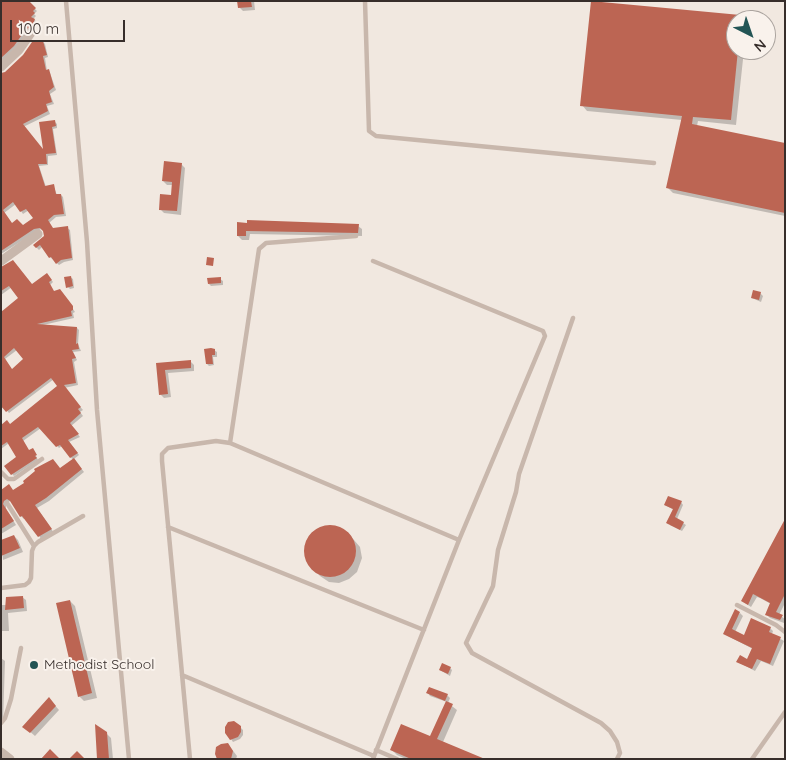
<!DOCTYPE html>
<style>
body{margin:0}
#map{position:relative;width:786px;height:760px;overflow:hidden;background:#f1e8e0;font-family:Quicksand,sans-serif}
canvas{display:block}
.frame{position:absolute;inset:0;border:2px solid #372e2b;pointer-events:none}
.north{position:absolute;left:726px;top:10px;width:50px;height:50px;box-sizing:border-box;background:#f9f2ec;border:1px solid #aba49f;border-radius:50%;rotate:139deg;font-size:14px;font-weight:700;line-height:20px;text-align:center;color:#372e2b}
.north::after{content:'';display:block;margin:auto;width:18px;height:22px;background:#235555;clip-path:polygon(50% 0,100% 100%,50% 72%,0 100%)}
.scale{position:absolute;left:10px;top:20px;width:115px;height:22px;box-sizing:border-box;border:2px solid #372e2b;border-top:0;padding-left:6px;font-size:15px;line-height:18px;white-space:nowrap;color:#372e2b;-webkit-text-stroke:4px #f9f2ec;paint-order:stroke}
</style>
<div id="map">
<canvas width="786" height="760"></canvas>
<div class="frame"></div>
<div class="north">N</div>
<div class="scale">100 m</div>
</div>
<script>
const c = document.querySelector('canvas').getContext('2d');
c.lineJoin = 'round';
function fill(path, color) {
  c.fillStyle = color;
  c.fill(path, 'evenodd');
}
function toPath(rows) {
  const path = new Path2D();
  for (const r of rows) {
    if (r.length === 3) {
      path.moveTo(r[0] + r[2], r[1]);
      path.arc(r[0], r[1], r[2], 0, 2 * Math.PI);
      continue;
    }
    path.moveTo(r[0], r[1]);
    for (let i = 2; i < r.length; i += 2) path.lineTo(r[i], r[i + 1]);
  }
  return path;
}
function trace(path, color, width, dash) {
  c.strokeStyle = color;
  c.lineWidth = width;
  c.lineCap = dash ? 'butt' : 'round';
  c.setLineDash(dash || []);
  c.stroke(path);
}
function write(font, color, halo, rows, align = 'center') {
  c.font = font + ' Quicksand,sans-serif';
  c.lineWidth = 4;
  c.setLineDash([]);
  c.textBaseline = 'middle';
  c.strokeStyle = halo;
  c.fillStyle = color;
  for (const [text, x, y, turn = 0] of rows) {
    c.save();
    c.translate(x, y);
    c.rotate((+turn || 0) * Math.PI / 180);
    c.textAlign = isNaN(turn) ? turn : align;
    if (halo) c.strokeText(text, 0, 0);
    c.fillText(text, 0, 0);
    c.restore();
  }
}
fill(toPath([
 [1,1,27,1,37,11,34,14,36,16,33,19,37,22,34,29,28,31,16,48,1,62],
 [239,1,254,1,255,10,243,11,239,7],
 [592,2,745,20,736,20,736,50,744,50,736,125,698,121,697,126,785,144,785,216,673,193,668,188,682,120,587,111,582,105],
 [43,42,45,44,48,57,45,58,47,71,50,73,56,90,50,94,54,104,47,106,50,114,23,127,45,152,41,123,54,121,57,124,57,128,53,129,57,155,48,156,48,165,39,166,46,187,53,185,57,195,61,195,63,197,66,216,56,217,49,223,54,230,67,228,70,230,73,260,64,262,59,265,50,257,43,246,39,250,35,246,43,240,46,234,44,231,41,229,1,254,1,171,5,73],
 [16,204,23,214,29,210,34,218,23,227,12,224,4,213],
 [181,164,185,168,181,215,164,213,160,209,172,196,173,185,167,185,163,181],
 [238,224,358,226,362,229,362,236,250,234,249,240,242,240,238,236],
 [1,268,32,286,49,277,53,282,50,285,54,292,62,293,75,312,73,313,74,318,43,325,77,328,79,330,78,344,81,351,73,352,77,360,74,362,78,385,64,388,83,410,80,412,83,416,71,426,80,437,69,442,79,455,74,459,84,472,49,501,37,508,54,533,42,540,26,518,24,519,21,516,13,502,10,501,6,504,6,509,16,525,1,534,1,492,14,491,60,469,73,460,62,446,59,448,41,428,23,441,9,443,1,449,1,426,10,425,59,386,54,379,9,413,4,407,1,409,1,310,3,311,20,298,12,287,1,295],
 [17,350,25,359,12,370,5,359],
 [70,277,73,279,74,288,70,289,68,287],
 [220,279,223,281,223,285,211,286,209,284],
 [760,293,763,296,761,302,752,298],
 [214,350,217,352,217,357,213,357,214,365,209,366,207,364],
 [190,361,194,365,194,371,168,373,171,397,164,398,160,394,157,365],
 [34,452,38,460,14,476,12,474],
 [681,502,683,505,677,519,686,525,682,531,670,525,674,510,665,505],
 [785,522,785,603,779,615,785,619,784,623,770,618,767,615,771,604,760,598,757,597,751,607,742,601],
 [328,526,339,528,348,533,360,547,362,558,357,572,349,579,339,583,329,582,320,576,307,562,305,551,308,541,314,533],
 [14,536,18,540,23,552,3,560,1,541],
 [22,597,26,600,27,611,8,613,9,631,1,631,1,605,7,605],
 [70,601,75,606,97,698,84,701,79,696],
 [740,613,743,616,735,632,745,636,770,628,773,631,772,634,784,641,773,666,761,661,755,671,738,662,748,660,753,649,728,636,725,633],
 [1,658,5,661,3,722,1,722],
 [450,668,452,670,450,676,440,670],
 [430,689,447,695,450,698,448,703,457,710,443,742,482,759,406,759,397,755,392,750,431,737,447,702,430,696,428,693],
 [52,702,59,710,35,736,28,730],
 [236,723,243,730,243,735,240,739,233,742,231,739],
 [106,733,111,738,113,759,98,759],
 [228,744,237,756,236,759,218,759]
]), '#0003');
fill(toPath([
 [1,1,29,1,36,8,33,11,35,13,31,17,35,19,32,27,26,29,14,46,1,58],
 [237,1,251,1,252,7,238,8],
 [591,1,751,16,751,20,736,20,736,50,738,50,731,120,693,117,692,124,785,143,785,213,666,188,682,116,580,106],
 [43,41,47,55,43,56,46,70,49,69,54,87,49,91,52,102,46,104,48,111,21,125,23,124,43,149,39,122,55,120,56,126,52,127,56,153,46,154,47,164,38,164,45,186,54,184,56,194,61,194,64,214,54,215,48,220,53,228,68,226,72,258,61,260,56,264,51,257,49,258,40,245,36,248,33,245,44,236,43,231,40,228,34,229,1,251,1,73,5,72,23,55,32,42],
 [13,202,20,212,26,209,33,218,23,225,17,219,12,223,3,210],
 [164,161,182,163,177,211,159,210,160,194,171,195,172,182,162,181],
 [247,220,359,224,358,233,246,231,246,236,237,236,237,222,247,223],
 [207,257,214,258,213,266,206,265],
 [13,260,32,284,47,273,52,280,49,282,54,291,60,289,73,306,73,310,71,311,72,316,37,324,77,327,76,344,78,343,79,349,72,350,76,358,72,359,76,383,64,385,81,407,78,409,81,413,70,423,79,434,68,440,78,453,70,458,60,445,56,447,38,427,22,438,29,450,33,448,37,455,35,456,37,458,11,475,4,466,16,457,7,442,1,446,1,425,7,420,10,424,57,386,51,378,6,412,1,406,1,312,18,298,9,286,1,291,1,267],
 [14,348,23,359,12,369,4,357],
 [71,276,73,286,66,288,64,277],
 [221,277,221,283,208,284,207,278],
 [753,290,761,292,759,300,751,298],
 [211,348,215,349,215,355,212,355,213,364,206,364,204,349],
 [191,360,191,368,165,370,168,394,159,395,156,363],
 [74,458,82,469,46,498,35,505,52,529,38,537,22,516,20,517,10,501,7,499,4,501,3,504,14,521,1,529,1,490,9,484,13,490,24,483,23,481,35,471,34,469,53,459,60,468],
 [668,496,682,501,675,517,684,522,680,530,666,523,673,509,664,505],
 [785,519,785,594,776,612,783,615,780,620,765,615,770,603,755,595,753,594,748,605,741,601],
 [330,551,26],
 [14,535,20,548,1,556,1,540],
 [23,596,24,608,5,610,6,597],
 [70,600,92,693,78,697,56,603],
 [735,609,740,612,732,629,744,635,751,618,771,627,769,632,781,637,770,664,757,659,752,669,736,662,740,655,747,659,752,648,723,634],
 [442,663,451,667,448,674,439,670],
 [429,687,448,694,445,701,426,693],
 [49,697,56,706,30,733,22,727],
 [446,701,453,704,437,739,485,759,411,759,390,750,401,724,430,736],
 [234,721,241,726,241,732,238,737,230,740,225,733,225,727,228,722],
 [95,724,107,732,109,759,97,759],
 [228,743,233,751,231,759,217,759,215,754,216,747,221,744],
 [50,749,60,759,41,759],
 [77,751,85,759,69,759]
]), '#bc6553');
trace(toPath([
 [66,1,87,242,97,410,129,759],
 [365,1,369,131,376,136,654,163],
 [373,261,543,331,545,336,459,540,373,759],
 [573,318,519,474,516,492,498,550,493,586,466,643,472,653,601,723,610,731,617,742,620,753,617,759],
 [230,443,259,249,266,243,356,236],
 [1,472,8,479,14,479,42,459],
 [7,503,34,546],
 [168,527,424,630],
 [1,588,25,585,29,582,31,578,32,551,34,546,38,542,83,516],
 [737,605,776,625,785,632],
 [182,675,374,756],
 [1,723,5,718,11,699,21,648],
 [376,750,397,759],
 [190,759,162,461,162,454,168,448,216,441,230,443,459,540],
 [752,759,785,712]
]), '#c8b7ac', 4.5);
trace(toPath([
 [1,67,19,50,31,33],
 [1,261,38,234],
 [1,752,10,759]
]), '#c8b7ac', 9);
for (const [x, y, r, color] of [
 [34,665,5,"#235555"]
]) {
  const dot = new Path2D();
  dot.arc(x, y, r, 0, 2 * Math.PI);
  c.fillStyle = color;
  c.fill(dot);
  trace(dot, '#f9f2ec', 2);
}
write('14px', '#372e2b', '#f9f2ec', [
 ["Methodist School",44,665]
], 'left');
</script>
